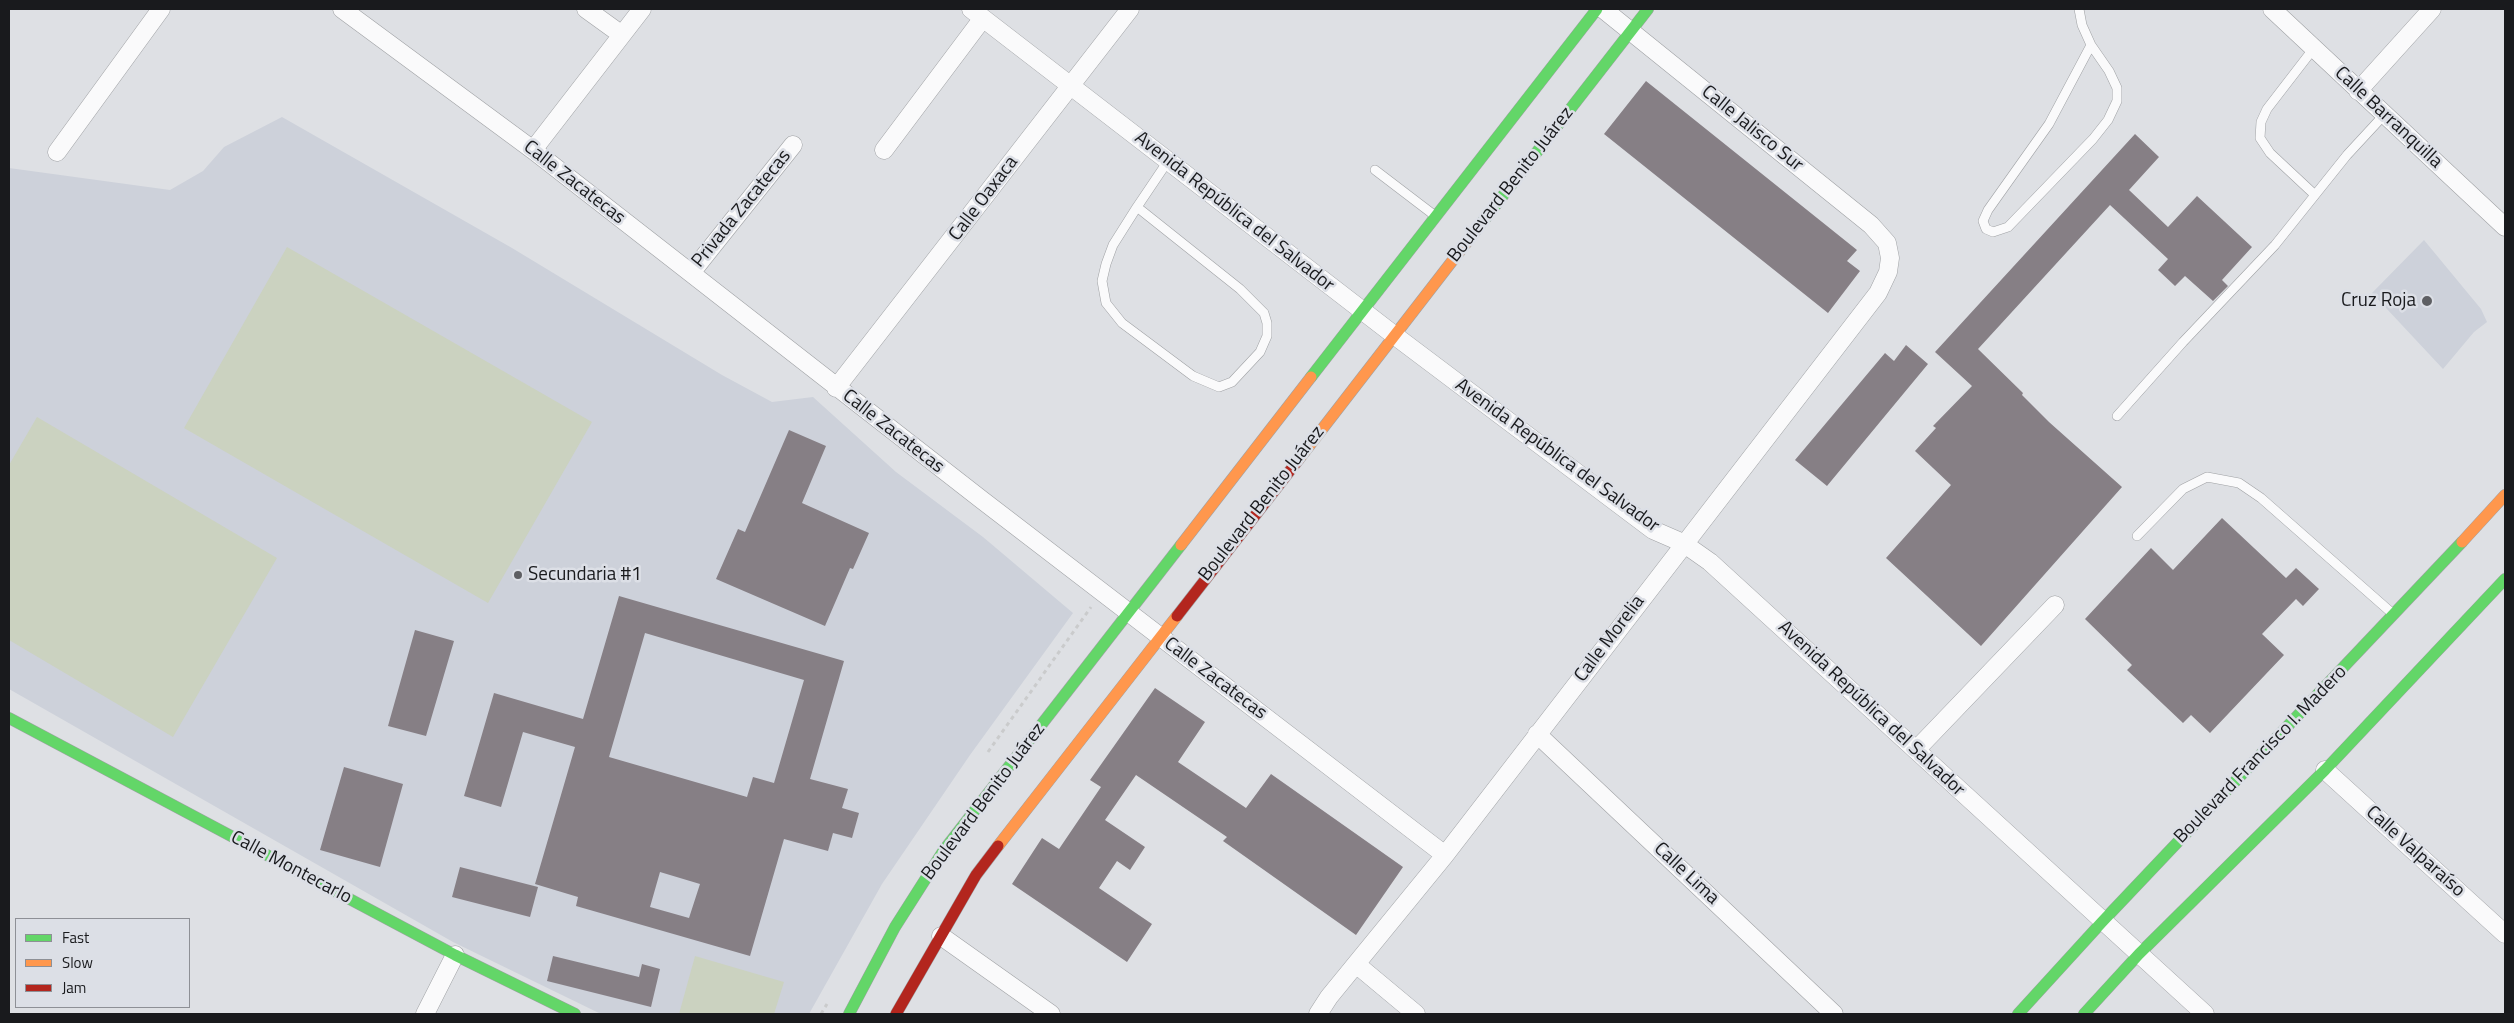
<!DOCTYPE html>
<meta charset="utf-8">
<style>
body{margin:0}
#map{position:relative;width:2514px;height:1023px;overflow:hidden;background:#dee0e4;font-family:"Titillium Web",sans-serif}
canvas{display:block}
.frame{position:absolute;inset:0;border:10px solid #191a1d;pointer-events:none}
.legend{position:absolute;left:15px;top:918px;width:175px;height:90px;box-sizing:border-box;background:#dcdfe6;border:1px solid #8e9096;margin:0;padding:6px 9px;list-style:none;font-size:15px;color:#191a1d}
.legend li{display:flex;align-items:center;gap:10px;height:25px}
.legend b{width:25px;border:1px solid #8e9096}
</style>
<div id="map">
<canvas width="2514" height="1023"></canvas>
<div class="frame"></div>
<ul class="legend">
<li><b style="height:6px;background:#63d668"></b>Fast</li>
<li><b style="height:6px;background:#ff974d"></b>Slow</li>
<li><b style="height:6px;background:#b3261e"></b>Jam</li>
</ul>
</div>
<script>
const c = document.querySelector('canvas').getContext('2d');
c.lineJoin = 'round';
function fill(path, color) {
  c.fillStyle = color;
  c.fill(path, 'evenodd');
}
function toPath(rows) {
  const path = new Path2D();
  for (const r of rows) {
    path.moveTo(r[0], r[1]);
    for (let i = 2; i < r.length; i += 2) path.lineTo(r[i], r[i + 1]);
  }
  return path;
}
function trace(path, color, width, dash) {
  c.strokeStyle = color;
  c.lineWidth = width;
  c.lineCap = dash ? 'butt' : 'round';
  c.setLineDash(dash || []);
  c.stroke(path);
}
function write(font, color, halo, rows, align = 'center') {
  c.font = font + ' "Titillium Web",sans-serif';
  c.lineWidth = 5;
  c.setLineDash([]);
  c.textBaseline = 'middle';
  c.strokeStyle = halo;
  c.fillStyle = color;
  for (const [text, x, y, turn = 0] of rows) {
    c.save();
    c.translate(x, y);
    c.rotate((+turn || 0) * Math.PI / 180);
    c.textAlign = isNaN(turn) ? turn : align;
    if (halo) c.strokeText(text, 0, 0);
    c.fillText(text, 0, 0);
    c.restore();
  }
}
fill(toPath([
 [282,117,512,248,722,375,772,402,813,397,896,472,983,537,1073,613,970,755,882,884,809,1014,601,1014,453,942,9,689,9,168,170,190,203,171,224,147],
 [2424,240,2481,309,2487,322,2474,332,2443,369,2372,293]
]), '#cdd1da');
fill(toPath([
 [287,247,592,422,488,603,184,428],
 [37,417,277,558,173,737,9,640,9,465],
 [695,956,784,982,774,1014,679,1014]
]), '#cbd2c0');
fill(toPath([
 [1646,81,1857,250,1847,261,1860,271,1828,313,1604,134],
 [2135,134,2159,157,2129,190,2168,227,2197,196,2252,247,2222,280,2228,286,2213,301,2185,276,2175,286,2158,270,2168,259,2110,205,1978,349,2023,393,2022,395,2049,422,2122,487,1981,646,1886,558,1951,485,1915,451,1936,428,1933,426,1972,386,1935,352],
 [1906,345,1928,364,1827,486,1795,460,1885,353,1894,361],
 [789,430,826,446,802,503,869,533,853,569,850,568,825,626,716,579,738,529,745,532],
 [2222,518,2286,578,2296,568,2319,589,2303,606,2296,599,2262,634,2284,655,2210,733,2191,715,2183,723,2127,670,2132,665,2085,619,2151,548,2173,570],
 [619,596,844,661,810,779,848,789,842,808,859,813,852,838,833,833,828,851,784,839,750,956,576,906,578,897,535,884,575,747,523,732,501,807,464,796,494,693,583,719],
 [645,633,804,680,774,783,753,777,747,797,609,757],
 [660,872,700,884,689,918,650,907],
 [415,630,454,641,426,736,388,726],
 [1155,688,1205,722,1178,762,1246,808,1271,774,1403,867,1356,935,1223,841,1227,837,1136,775,1105,820,1145,847,1130,870,1117,861,1099,888,1152,924,1127,962,1012,884,1042,838,1059,849,1101,787,1090,780],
 [344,767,403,784,380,867,320,850],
 [460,867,538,887,530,917,452,897],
 [553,956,639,977,642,964,660,969,651,1007,547,981]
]), '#867f85');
const lane = toPath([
 [2079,9,2082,25,2091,45,2049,124,1988,210,1983,221,1986,229,1993,232,2008,227,2093,139,2108,120,2117,101,2117,88,2109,71,2091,45],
 [2314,48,2267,109,2261,122,2260,138,2270,153,2315,195],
 [1375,170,1434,215],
 [1137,207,1113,245,1106,264,1102,281,1106,303,1122,323,1193,376,1219,387,1232,382,1260,352,1267,336,1267,323,1264,313,1240,289,1137,207,1168,161],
 [2117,416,2183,342,2275,245,2347,155,2384,115],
 [2137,536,2183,489,2207,477,2239,483,2261,498,2393,614]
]);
const street = toPath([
 [342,9,533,150,982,500,1445,855],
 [586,9,622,35],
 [971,9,1394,335,1653,530,1683,543,1710,562,2205,1014],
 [2272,9,2505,227],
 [2358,91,2432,9],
 [533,150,642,9],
 [884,150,983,18],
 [57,152,161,9],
 [691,273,793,145],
 [836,388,1130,9],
 [1537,734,1834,1014],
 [1916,750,2055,605],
 [2325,770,2505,934],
 [941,936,1051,1014],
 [1356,964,1416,1014],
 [425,1014,455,955],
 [1318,1014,1329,997,1445,855,1878,293,1888,272,1890,258,1887,243,1871,225,1603,9]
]);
const fast = toPath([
 [1477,229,1648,9],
 [1311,377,1597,9],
 [9,718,455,955,575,1014],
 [849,1014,895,927,944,850,1181,545],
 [2018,1014,2102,922,2462,542],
 [2084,1014,2139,954,2325,770,2505,579]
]);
const slow = toPath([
 [1299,459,1477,229],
 [2462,542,2505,495],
 [1181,545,1311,377],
 [998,846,1177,616]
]);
const jam = toPath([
 [1177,616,1299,459],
 [896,1014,976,875,998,846]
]);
trace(lane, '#9fa1a4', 10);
trace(street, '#9fa1a4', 19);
trace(fast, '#9fa1a4', 12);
trace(slow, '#9fa1a4', 12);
trace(jam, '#9fa1a4', 12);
trace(toPath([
 [988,752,1091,607],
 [821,1014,827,1004]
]), '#cacbcc', 3, [4, 4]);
trace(lane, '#fafafb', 9);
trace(street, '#fafafb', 18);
trace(fast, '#63d668', 11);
trace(slow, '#ff974d', 11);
trace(jam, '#b3261e', 11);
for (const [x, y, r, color] of [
 [2427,301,6,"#5e5f63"],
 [518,575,5,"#5e5f63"]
]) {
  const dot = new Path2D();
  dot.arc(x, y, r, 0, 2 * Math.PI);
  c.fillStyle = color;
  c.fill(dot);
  trace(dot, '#dcdfe6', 2);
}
write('19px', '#191a1d', '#dcdfe6', [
 ["Calle Barranquilla",2388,118,43],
 ["Calle Jalisco Sur",1752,129,39],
 ["Calle Zacatecas",574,183,38],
 ["Boulevard Benito Juárez",1511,185,-52],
 ["Calle Oaxaca",984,199,-53],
 ["Privada Zacatecas",742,209,-51],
 ["Avenida República del Salvador",1234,212,38],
 ["Calle Zacatecas",893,432,38],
 ["Avenida República del Salvador",1557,456,36],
 ["Boulevard Benito Juárez",1262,504,-52],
 ["Calle Morelia",1610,639,-53],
 ["Calle Zacatecas",1215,679,37],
 ["Avenida República del Salvador",1871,709,43],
 ["Boulevard Francisco I. Madero",2261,755,-46],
 ["Boulevard Benito Juárez",984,802,-53],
 ["Calle Valparaíso",2415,852,42],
 ["Calle Montecarlo",291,868,28],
 ["Calle Lima",1686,874,43]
]);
write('19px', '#191a1d', '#dcdfe6', [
 ["Cruz Roja",2416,301],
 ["Secundaria #1",528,575,"left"]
], 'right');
</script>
